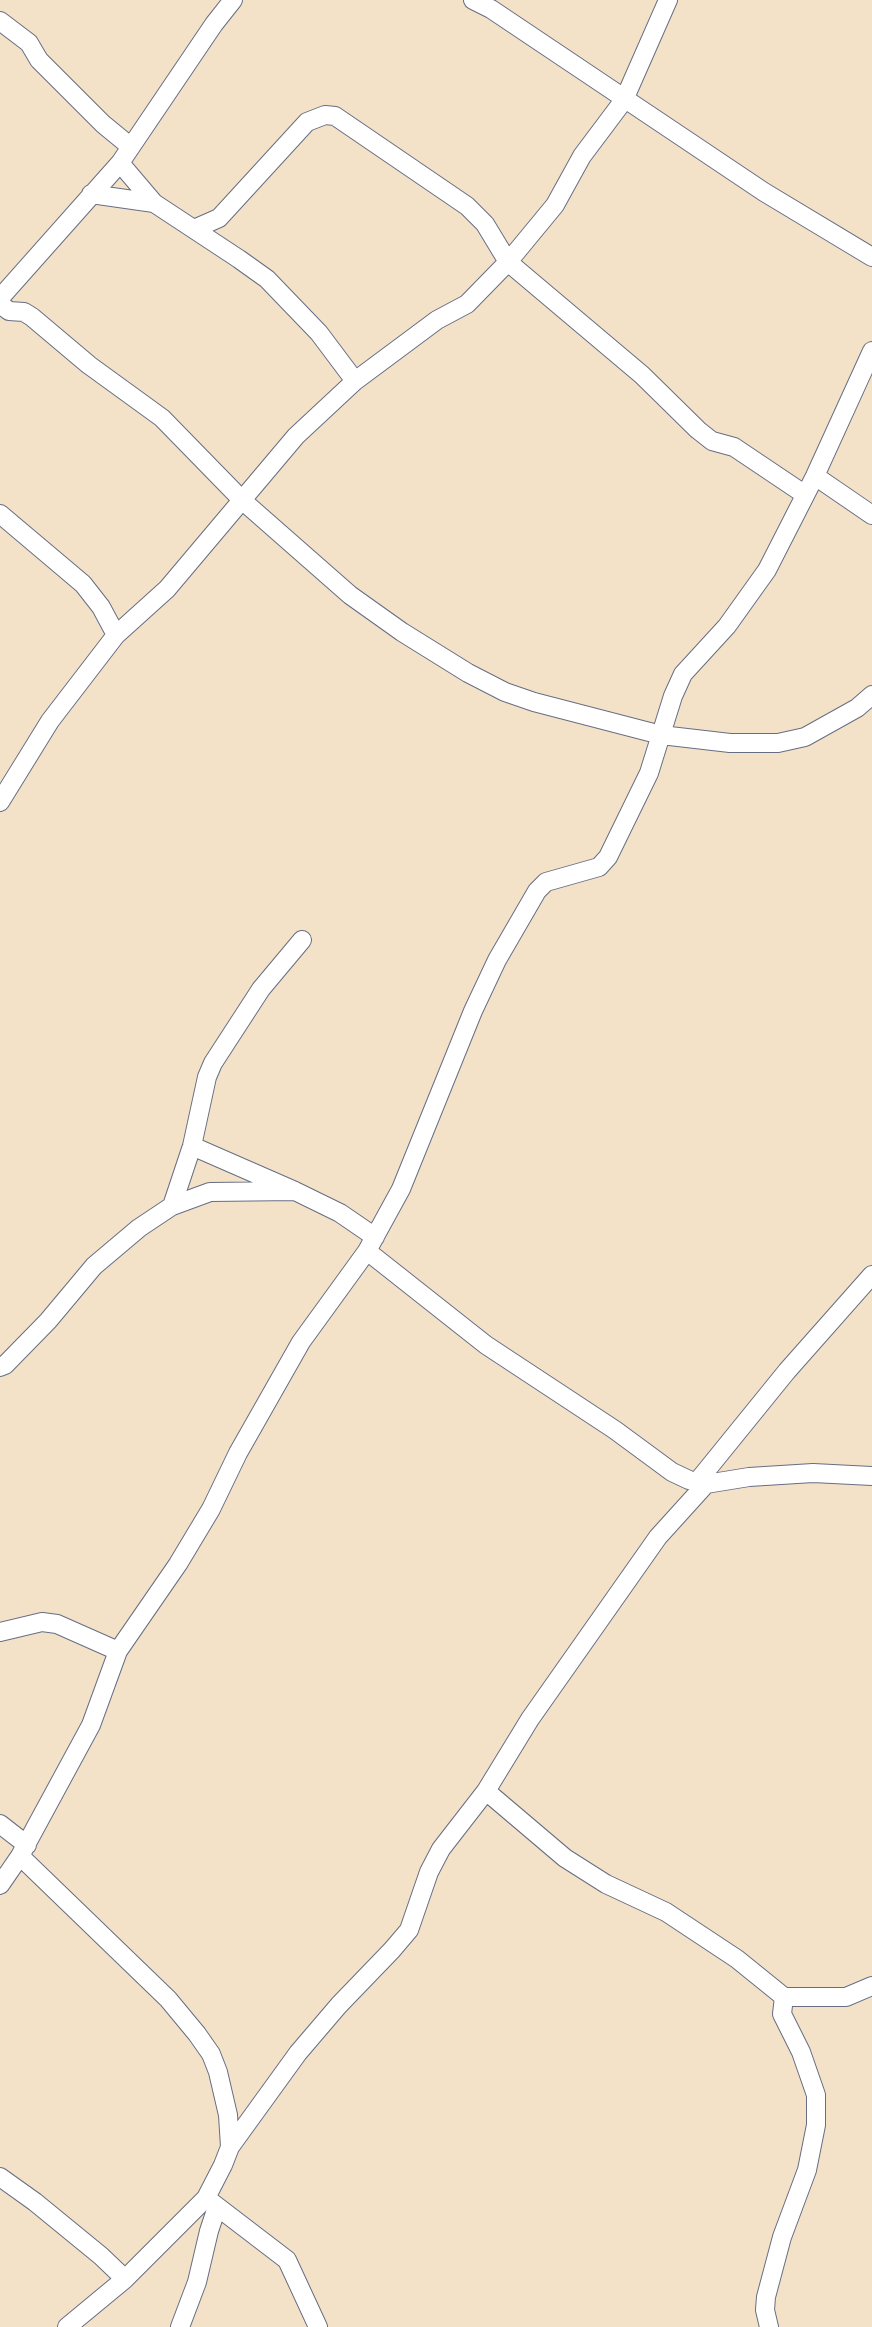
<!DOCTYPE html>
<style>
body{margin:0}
canvas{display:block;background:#f3e2c7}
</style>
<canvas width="872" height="2327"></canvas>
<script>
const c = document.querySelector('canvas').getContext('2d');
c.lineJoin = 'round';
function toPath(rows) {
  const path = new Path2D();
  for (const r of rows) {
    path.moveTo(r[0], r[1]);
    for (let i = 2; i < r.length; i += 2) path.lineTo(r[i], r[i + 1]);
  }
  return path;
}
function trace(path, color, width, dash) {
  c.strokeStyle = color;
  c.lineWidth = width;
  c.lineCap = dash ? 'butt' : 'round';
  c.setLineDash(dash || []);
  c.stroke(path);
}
const minor = toPath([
 [473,0,491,9,764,192,872,257],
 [0,21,29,43,39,60,103,124,131,147],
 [120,163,154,203,239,259,267,279,319,333,355,381],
 [91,194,154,203],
 [194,229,219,218,307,122,325,115,335,116,467,206,485,224,508,262,642,375,698,430,712,441,734,447,804,494],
 [0,298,120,163,214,24,233,0],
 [0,304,9,311,24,312,32,317,89,365,162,418,243,501,350,595,402,632,468,673,505,692,534,702,661,735,730,743,778,743,805,737,857,708,872,695],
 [815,476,872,515],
 [0,514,83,584,101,607,116,635],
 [0,802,50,721,116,635,167,589,296,436,355,381,437,320,467,304,508,262,555,205,582,156,624,100,668,0],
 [192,1146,295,1191,340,1213,375,1237],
 [172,1206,192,1146,207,1077,213,1063,261,989,302,940],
 [367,1251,486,1345,615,1430,672,1472,689,1480,706,1484,749,1477,813,1473,872,1476],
 [0,1367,5,1365,48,1321,94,1266,139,1228,172,1206,210,1192,295,1191],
 [697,1482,787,1371,872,1275],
 [0,1632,42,1622,57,1624,118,1651],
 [486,1791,565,1858,606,1884,666,1912,737,1959,784,1997,846,1997,872,1986],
 [0,1824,27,1845],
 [20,1856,168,1999,197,2034,211,2054,218,2072,228,2115,230,2147,223,2165,206,2198,125,2279,67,2327],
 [0,1885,20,1856,91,1725,118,1651,178,1564,211,1509,238,1453,301,1342,367,1251,401,1189,473,1011,497,960,537,891,546,882,599,867,608,857,649,773,673,696,683,674,727,626,767,570,815,476,872,351],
 [230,2147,298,2053,339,2005,392,1950,409,1930,429,1872,441,1849,486,1791,530,1719,658,1537,706,1484],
 [0,2177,35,2202,101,2256,125,2279],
 [206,2198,287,2260,318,2327],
 [180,2327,197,2282,209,2231,217,2207],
 [769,2327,765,2310,766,2297,782,2237,807,2170,816,2125,816,2095,801,2052,782,2014,784,1997]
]);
trace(minor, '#676e83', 20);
trace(minor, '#fff', 18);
</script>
